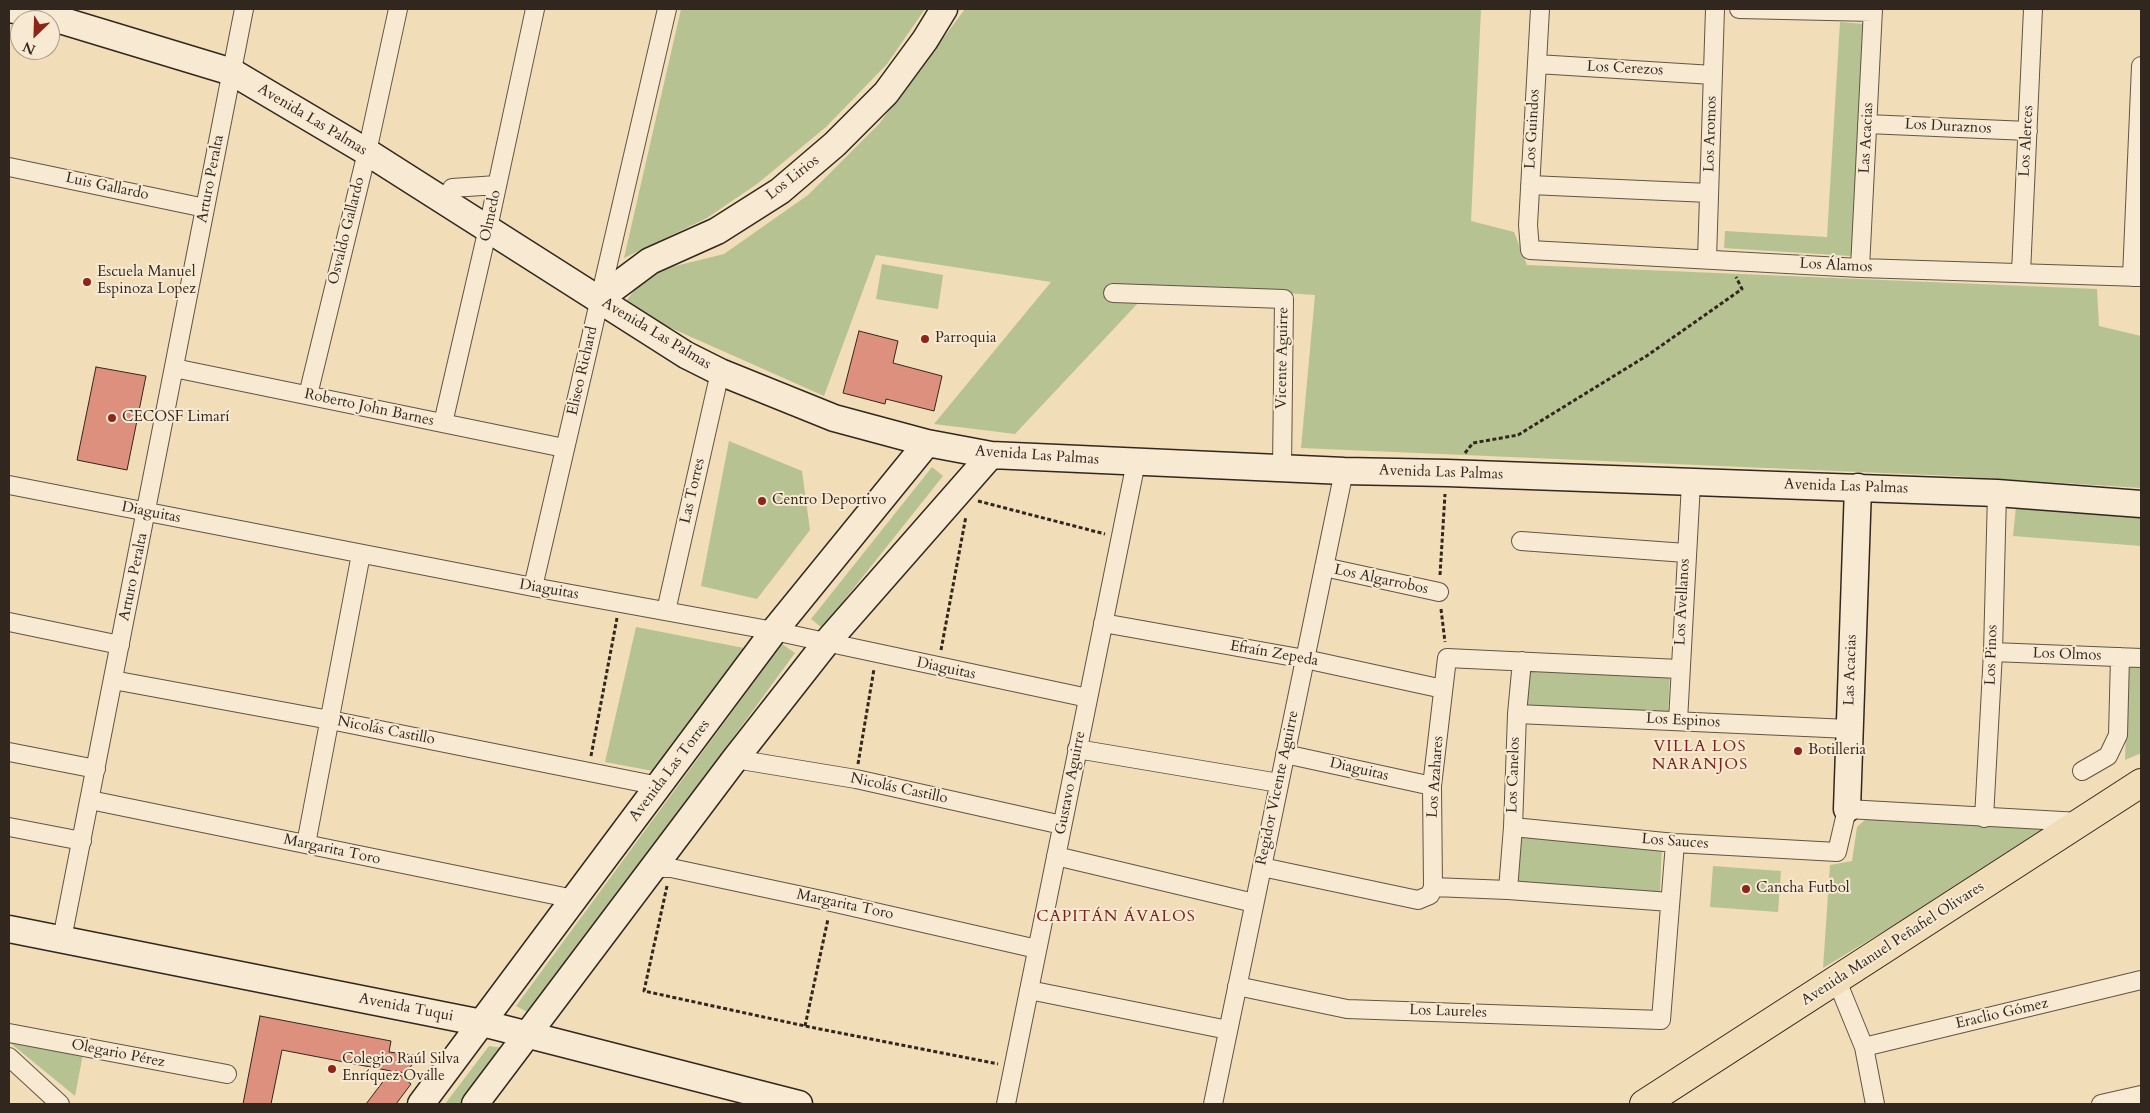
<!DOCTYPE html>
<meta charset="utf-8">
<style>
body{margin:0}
#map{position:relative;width:2150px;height:1113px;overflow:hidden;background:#f2ddb9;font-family:Cardo,serif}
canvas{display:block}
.frame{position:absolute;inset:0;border:10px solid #32271f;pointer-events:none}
.north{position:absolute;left:10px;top:10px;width:50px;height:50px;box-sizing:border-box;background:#f7e9d2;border:1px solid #a89b8a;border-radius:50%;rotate:204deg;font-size:14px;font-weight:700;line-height:20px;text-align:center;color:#32271f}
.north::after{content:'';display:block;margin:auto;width:18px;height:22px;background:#8f2418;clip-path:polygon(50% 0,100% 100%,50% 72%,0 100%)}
</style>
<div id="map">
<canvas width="2150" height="1113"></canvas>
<div class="frame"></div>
<div class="north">N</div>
</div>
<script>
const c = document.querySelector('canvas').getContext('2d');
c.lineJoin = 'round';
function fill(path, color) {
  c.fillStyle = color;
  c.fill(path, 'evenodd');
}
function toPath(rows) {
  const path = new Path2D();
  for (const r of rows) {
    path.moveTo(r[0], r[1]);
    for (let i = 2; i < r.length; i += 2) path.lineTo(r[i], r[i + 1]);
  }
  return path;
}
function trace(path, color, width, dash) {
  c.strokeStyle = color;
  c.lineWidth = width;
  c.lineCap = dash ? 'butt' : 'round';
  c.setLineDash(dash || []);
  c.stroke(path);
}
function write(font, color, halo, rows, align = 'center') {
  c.font = font + ' Cardo,serif';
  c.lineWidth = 4;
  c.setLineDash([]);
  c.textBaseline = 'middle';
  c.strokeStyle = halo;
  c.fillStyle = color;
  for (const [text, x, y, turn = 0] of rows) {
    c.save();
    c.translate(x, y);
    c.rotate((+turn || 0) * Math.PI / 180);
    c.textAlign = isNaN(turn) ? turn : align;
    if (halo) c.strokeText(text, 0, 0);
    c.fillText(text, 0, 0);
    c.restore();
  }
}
fill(toPath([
 [681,9,925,9,887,64,826,127,757,184,707,218,624,258],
 [965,9,1481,9,1471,221,1514,232,1527,265,2097,289,2099,326,2141,336,2141,488,1953,476,1301,448,1315,295,1155,285,1015,434,934,424,1051,282,876,255,824,396,653,320,627,300,647,273,724,254,808,195,879,124],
 [1840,22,1865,24,1851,256,1724,248,1725,231,1827,237],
 [882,264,943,275,938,309,876,299],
 [729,441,802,471,810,530,757,599,701,586],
 [932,467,943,476,822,628,811,619],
 [2016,506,2141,516,2141,546,2013,536],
 [636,627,744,648,653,771,605,762],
 [782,644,795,653,531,1014,516,1006],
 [2128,664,2141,665,2141,753,2125,760],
 [1527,666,1670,672,1668,715,1524,710],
 [1867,818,2054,828,1823,968,1830,865,1852,861,1857,827],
 [1515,832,1662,844,1660,894,1512,883],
 [1713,866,1781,871,1778,912,1710,907],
 [9,1038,83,1054,75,1096,9,1042],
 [489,1046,503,1048,461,1104,445,1104]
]), '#b7c292');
const building = toPath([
 [859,331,898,341,893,363,942,376,934,411,886,399,885,404,843,393,859,331],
 [96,367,146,376,127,470,77,460,96,367],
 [260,1016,391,1041,389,1052,420,1056,405,1073,395,1071,411,1084,396,1104,366,1104,391,1071,282,1050,271,1104,243,1104,260,1016]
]);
fill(building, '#dd907e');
trace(building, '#32271f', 1);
const street = toPath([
 [1540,9,1528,225,1530,250,1860,268,2141,277],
 [1739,9,1873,12],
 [1537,64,1713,75],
 [1867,124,2028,131],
 [9,167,205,208],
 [1530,185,1709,193],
 [452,188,497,185],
 [1707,259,1715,9],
 [1860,268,1873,9],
 [2021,273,2033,9],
 [2132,277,2141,66],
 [1113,293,1284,299,1282,468],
 [174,368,564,448],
 [308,395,367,152,398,9],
 [443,423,488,228,535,9],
 [9,485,533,587,774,631,1088,698],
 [1521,541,1686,553],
 [1324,567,1439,592],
 [533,587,667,9],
 [666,611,720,372],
 [9,622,120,645],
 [1103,623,1305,659,1443,689],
 [1993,652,2141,658],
 [113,680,330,720,659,786],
 [1517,714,1849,729],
 [1678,721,1691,483],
 [1077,749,1279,783],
 [9,752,96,769],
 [1285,754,1432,786],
 [735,759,856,779,1062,825],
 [2082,771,2108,756,2118,735,2120,657],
 [90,800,574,899],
 [1984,818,1993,652,1997,493],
 [9,827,82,841],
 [1513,827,1675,843,1837,852,1847,809,2080,822],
 [306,844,361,554],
 [1056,856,1254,903],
 [1262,867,1418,900,1430,895,1433,887,1432,786,1447,658,1679,669],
 [652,868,671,868,831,902,1037,949],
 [1433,887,1508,890,1670,902],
 [1508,890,1513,827,1517,714,1522,661],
 [62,939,244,9],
 [1837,981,1864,1047,1875,1104],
 [1237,986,1347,1009,1661,1020,1675,843],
 [1029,990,1228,1030],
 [9,1033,227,1074],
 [1864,1047,2141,980],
 [9,1057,60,1104],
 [1006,1104,1136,462],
 [1213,1104,1344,471],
 [2101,1104,2141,1095]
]);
const secondary = toPath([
 [9,9,47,16,232,72,367,152,686,355,720,372,834,418,927,443,991,455,1344,471,1447,473,1997,493,2141,504],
 [599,299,650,261,717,231,780,191,835,144,886,93,925,40,944,9],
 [1847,809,1858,487],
 [9,929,482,1023,799,1104],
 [421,1104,774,631,927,443],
 [475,1104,735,759,826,643,991,455]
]);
const primary = toPath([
 [1644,1104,2141,783]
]);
trace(street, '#625446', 20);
trace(secondary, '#32271f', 29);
trace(primary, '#32271f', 30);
trace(toPath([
 [1465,453,1473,443,1518,435,1648,355,1742,289,1736,277],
 [978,501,1105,534],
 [1440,575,1445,494],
 [1441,609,1445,642],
 [941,650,966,516],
 [591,756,617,618],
 [858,764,874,669],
 [667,886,644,991,805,1026,998,1064],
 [805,1026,828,919]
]), '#32271f', 3, [4, 2.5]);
trace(street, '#f7e9d2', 18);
trace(secondary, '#f7e9d2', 26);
trace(primary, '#f2ddb9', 28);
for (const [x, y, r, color] of [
 [87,282,5,"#8f2418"],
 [925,339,5,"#8f2418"],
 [112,418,5,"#8f2418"],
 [762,501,5,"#8f2418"],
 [1798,751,5,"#8f2418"],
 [1746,889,5,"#8f2418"],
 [332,1069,5,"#8f2418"]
]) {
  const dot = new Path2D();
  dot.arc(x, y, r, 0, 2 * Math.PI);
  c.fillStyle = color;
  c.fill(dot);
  trace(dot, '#f7e9d2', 2);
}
write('15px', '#32271f', '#f7e9d2', [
 ["Los Cerezos",1625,69,3],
 ["Avenida Las Palmas",312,120,31],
 ["Los Duraznos",1948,127,3],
 ["Los Guindos",1533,129,-87],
 ["Los Aromos",1711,134,-88],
 ["Las Acacias",1867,138,-87],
 ["Los Alerces",2027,141,-87],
 ["Los Lirios",793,178,-38],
 ["Arturo Peralta",211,179,-79],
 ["Luis Gallardo",107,187,12],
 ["Olmedo",491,216,-78],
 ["Osvaldo Gallardo",347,231,-76],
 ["Los Álamos",1836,266,3],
 ["Avenida Las Palmas",656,334,31],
 ["Vicente Aguirre",1283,358,-89],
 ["Eliseo Richard",583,371,-77],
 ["Roberto John Barnes",369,408,12],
 ["Avenida Las Palmas",1037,456,4],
 ["Avenida Las Palmas",1441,473,2],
 ["Avenida Las Palmas",1846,487,2],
 ["Las Torres",693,491,-77],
 ["Diaguitas",151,513,11],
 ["Arturo Peralta",134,577,-78],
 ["Los Algarrobos",1381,580,12],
 ["Diaguitas",549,590,10],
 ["Los Avellanos",1683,602,-87],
 ["Efraín Zepeda",1274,654,10],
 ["Los Pinos",1992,655,-88],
 ["Los Olmos",2067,655,2],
 ["Diaguitas",946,669,12],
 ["Las Acacias",1851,670,-88],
 ["Los Espinos",1683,721,3],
 ["Nicolás Castillo",386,731,11],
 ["Diaguitas",1359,770,13],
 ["Avenida Las Torres",670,771,-53],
 ["Los Canelos",1514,775,-88],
 ["Los Azahares",1436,777,-86],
 ["Gustavo Aguirre",1071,783,-79],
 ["Regidor Vicente Aguirre",1278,788,-78],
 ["Nicolás Castillo",899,789,12],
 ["Los Sauces",1675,842,4],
 ["Margarita Toro",332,850,12],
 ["Margarita Toro",845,905,12],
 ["Avenida Manuel Peñafiel Olivares",1893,944,-33],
 ["Avenida Tuqui",406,1008,11],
 ["Los Laureles",1448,1012,2],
 ["Eraclio Gómez",2002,1014,-13],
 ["Olegario Pérez",118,1054,11]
]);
write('15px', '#32271f', '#f7e9d2', [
 ["Escuela Manuel",97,273],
 ["Espinoza Lopez",97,290],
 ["Parroquia",935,339],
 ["CECOSF Limarí",122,418],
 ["Centro Deportivo",772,501],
 ["Botilleria",1808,751],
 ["Cancha Futbol",1756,889],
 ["Colegio Raúl Silva",342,1060],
 ["Enríquez Ovalle",342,1077]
], 'left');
c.letterSpacing = '1px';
write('16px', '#7a1f14', '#f7e9d2', [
 ["VILLA LOS",1700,747],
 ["NARANJOS",1700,765],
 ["CAPITÁN ÁVALOS",1116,917]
]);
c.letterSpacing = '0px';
</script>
